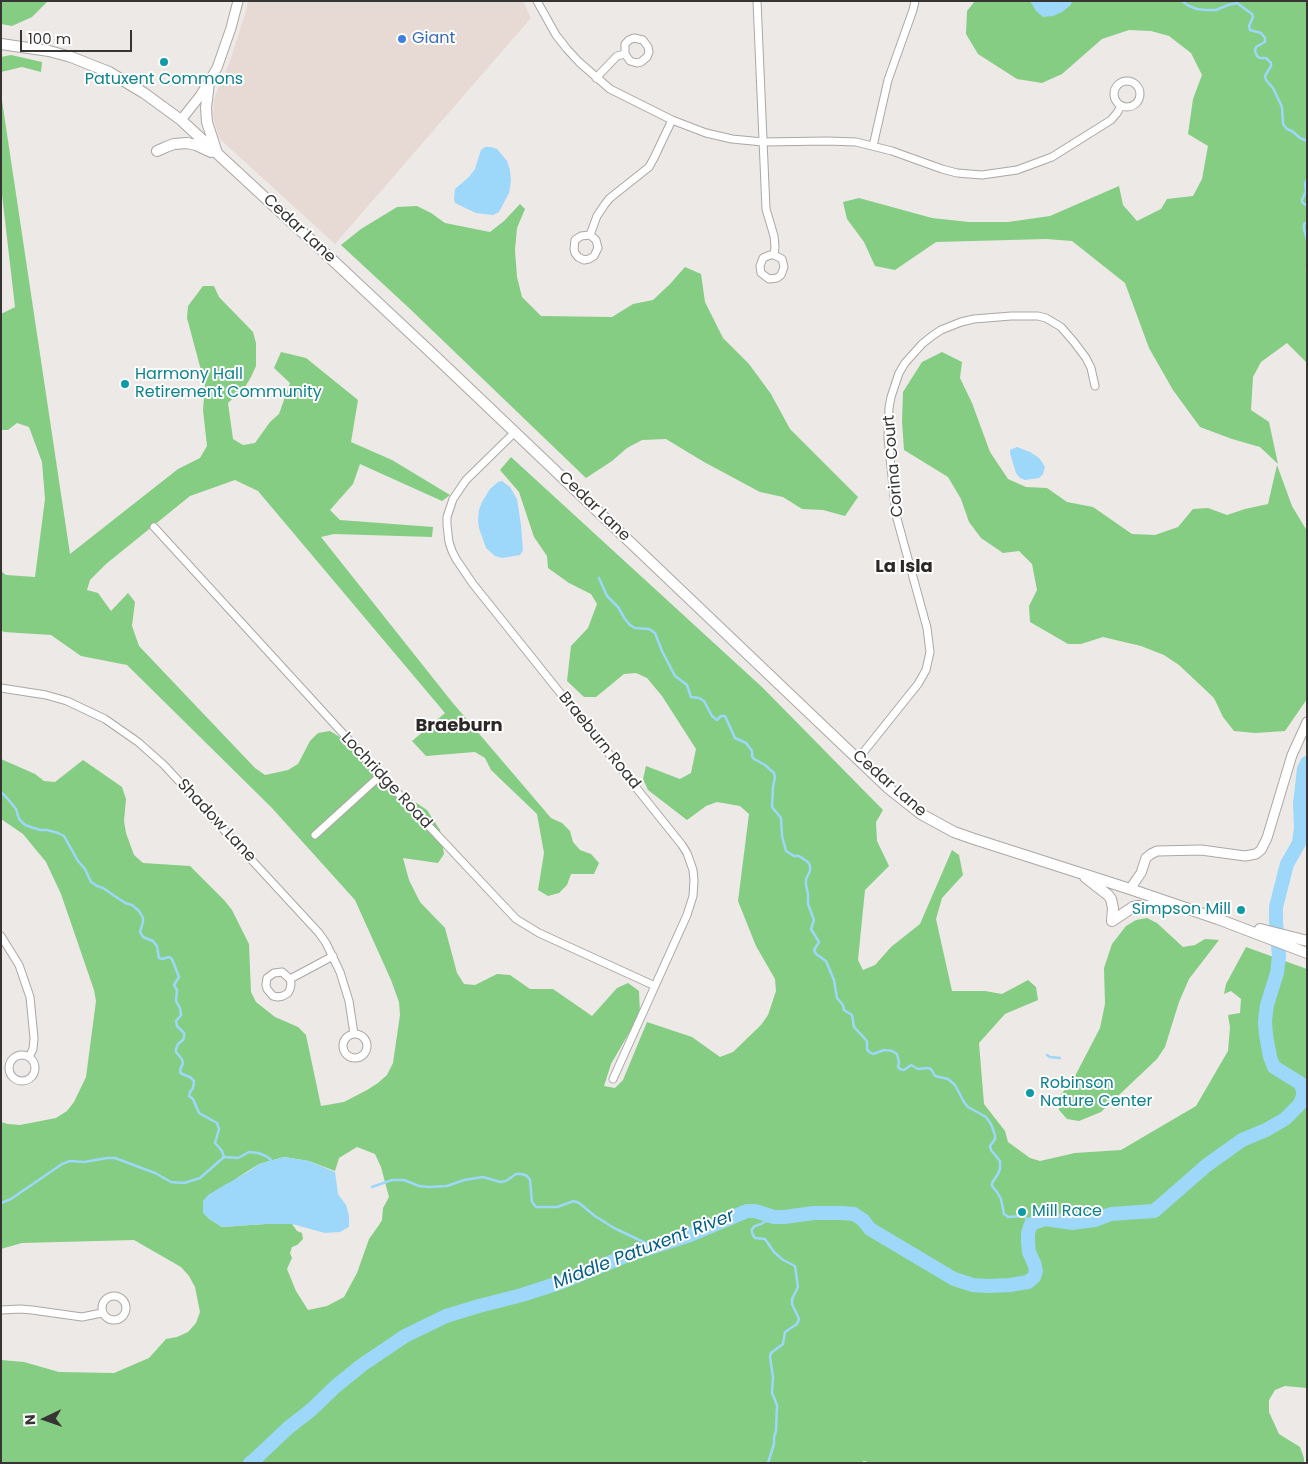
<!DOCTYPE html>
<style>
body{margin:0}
#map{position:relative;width:1308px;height:1464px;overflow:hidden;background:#ede9e6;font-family:Poppins,sans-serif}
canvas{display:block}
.frame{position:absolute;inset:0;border:2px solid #363534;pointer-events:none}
.north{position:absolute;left:20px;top:1394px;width:50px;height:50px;-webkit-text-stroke:4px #fff;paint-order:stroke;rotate:267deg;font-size:14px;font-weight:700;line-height:20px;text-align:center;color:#363534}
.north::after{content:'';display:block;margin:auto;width:18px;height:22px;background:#363534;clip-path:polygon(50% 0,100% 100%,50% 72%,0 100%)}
.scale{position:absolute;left:20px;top:30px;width:112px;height:22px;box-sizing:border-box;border:2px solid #363534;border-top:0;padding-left:6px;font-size:15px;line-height:18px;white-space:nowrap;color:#363534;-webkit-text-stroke:4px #fff;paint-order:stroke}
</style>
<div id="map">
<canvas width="1308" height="1464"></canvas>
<div class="frame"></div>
<div class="north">N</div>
<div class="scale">100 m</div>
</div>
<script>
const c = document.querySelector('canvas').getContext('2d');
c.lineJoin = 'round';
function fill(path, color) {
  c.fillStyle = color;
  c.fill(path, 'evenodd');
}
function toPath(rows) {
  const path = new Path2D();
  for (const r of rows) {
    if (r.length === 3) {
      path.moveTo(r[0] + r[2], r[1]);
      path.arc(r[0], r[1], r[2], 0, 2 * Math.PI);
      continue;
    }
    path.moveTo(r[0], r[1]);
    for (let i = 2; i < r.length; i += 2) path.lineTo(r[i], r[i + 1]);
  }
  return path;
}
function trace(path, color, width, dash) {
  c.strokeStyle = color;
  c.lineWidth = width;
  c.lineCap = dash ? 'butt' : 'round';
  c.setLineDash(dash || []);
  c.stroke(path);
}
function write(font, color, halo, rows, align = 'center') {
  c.font = font + ' Poppins,sans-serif';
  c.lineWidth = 4;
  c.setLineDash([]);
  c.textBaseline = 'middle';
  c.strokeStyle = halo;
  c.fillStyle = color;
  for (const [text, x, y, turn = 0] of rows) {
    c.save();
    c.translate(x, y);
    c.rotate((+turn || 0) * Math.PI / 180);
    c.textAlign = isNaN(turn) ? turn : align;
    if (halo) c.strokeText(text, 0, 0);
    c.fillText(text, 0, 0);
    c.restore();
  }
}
fill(toPath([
 [248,1,523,1,531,18,335,244,221,140,218,134,213,117,214,98,229,64,246,11]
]), '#e7dad5');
fill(toPath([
 [1,1,48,1,32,17,12,26,1,24],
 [975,1,1307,1,1307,363,1287,343,1261,362,1253,377,1251,410,1269,422,1278,464,1260,447,1232,439,1200,427,1173,390,1149,348,1125,283,1072,241,1046,239,936,242,895,270,875,266,864,242,847,219,843,202,859,198,932,218,969,222,1008,222,1050,216,1119,186,1123,205,1137,221,1161,209,1167,199,1193,196,1202,179,1208,146,1188,134,1193,99,1202,75,1191,53,1169,36,1151,31,1129,30,1102,39,1062,74,1042,83,1017,79,978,54,966,34,967,11],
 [11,55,42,62,41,72,22,67,1,72,1,57],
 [1,94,70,554,178,469,200,458,207,446,203,410,205,385,187,318,188,306,203,286,214,286,219,297,253,332,256,343,256,366,251,377,245,387,228,403,233,439,243,445,255,443,270,422,279,414,290,383,274,368,281,352,306,358,358,400,351,442,392,460,450,495,442,501,360,464,353,484,330,510,340,520,433,527,432,537,334,534,321,537,452,702,551,818,562,823,570,831,573,842,580,850,591,854,599,863,594,874,571,874,567,885,559,893,548,896,538,890,544,853,537,814,491,770,485,758,475,752,426,756,412,741,445,713,258,491,235,480,190,496,106,564,90,580,87,590,98,593,111,611,128,593,135,602,132,626,139,646,255,768,265,775,288,770,298,764,310,741,318,733,330,731,351,744,378,777,427,810,440,830,444,854,438,863,403,858,409,880,420,902,445,928,457,973,464,984,475,985,497,974,510,975,530,989,553,989,592,1016,617,988,628,983,639,991,640,1014,611,1064,604,1086,615,1088,623,1080,647,1022,692,1037,720,1057,733,1052,761,1025,768,1015,776,991,775,979,756,946,738,901,749,814,740,806,717,802,706,806,687,820,648,790,643,779,646,766,680,779,691,773,696,749,662,696,647,678,636,673,624,674,596,697,584,697,567,681,571,646,588,628,597,604,591,594,569,583,548,568,547,556,534,537,519,492,500,470,511,457,763,688,883,810,876,822,877,841,889,866,865,890,858,960,863,970,875,965,891,947,920,924,952,850,959,855,963,875,942,898,936,919,952,991,985,991,1002,994,1028,980,1036,987,1038,1000,1005,1014,979,1043,984,1104,1005,1131,1008,1142,1030,1158,1040,1161,1075,1153,1121,1150,1196,1106,1228,1051,1230,1027,1228,1015,1240,1013,1241,999,1231,991,1224,994,1226,984,1246,947,1307,969,1307,1388,1285,1386,1275,1390,1269,1400,1269,1412,1279,1434,1300,1447,1304,1458,1304,1463,871,1463,864,1461,861,1463,1,1463,1,1360,24,1362,59,1372,114,1373,149,1358,166,1339,177,1337,188,1332,196,1323,200,1312,195,1287,189,1276,181,1267,134,1240,22,1243,1,1249,1,1122,8,1124,20,1125,56,1118,67,1111,74,1102,86,1077,96,1001,94,990,61,894,46,862,23,834,1,819,1,759,35,774,44,781,55,782,83,760,122,787,126,799,124,821,126,833,134,855,143,863,190,866,224,900,232,910,249,944,251,992,256,1002,275,1017,298,1027,306,1035,321,1106,344,1102,367,1090,378,1083,387,1075,393,1063,400,1015,399,1002,391,980,355,900,272,808,127,665,81,656,51,635,4,632,1,630,1,571,6,575,35,577,45,499,42,462,29,427,17,423,8,430,1,430,1,314,15,307,1,186],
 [357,1147,375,1154,381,1167,389,1197,383,1208,382,1220,379,1225,369,1239,357,1273,344,1297,327,1306,308,1310,296,1291,287,1269,292,1258,290,1253,292,1247,297,1245,303,1239,302,1233,297,1231,292,1224,265,1224,222,1227,208,1218,237,1178,259,1164,284,1157,309,1161,335,1171,339,1158],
 [520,204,525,209,517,228,515,250,517,277,522,297,541,316,612,317,633,304,653,300,670,284,685,267,701,274,705,302,723,338,749,364,771,394,790,429,858,497,845,516,823,510,802,509,783,497,760,492,704,462,666,439,642,440,627,448,612,461,586,478,409,308,341,245,361,229,397,207,417,206,431,213,445,223,490,232,504,221],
 [942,352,962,362,960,378,972,403,990,452,1008,479,1026,487,1047,488,1067,502,1093,507,1132,534,1155,535,1178,527,1193,509,1208,508,1227,515,1245,509,1268,504,1277,465,1292,506,1307,531,1307,699,1285,731,1255,733,1234,731,1223,717,1214,698,1179,665,1164,655,1141,646,1103,637,1081,644,1068,644,1030,622,1029,606,1037,590,1032,564,1019,551,1003,553,981,538,969,522,961,499,948,477,904,450,902,422,903,392,922,362],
 [1147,918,1157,923,1183,947,1195,945,1205,939,1219,940,1189,979,1179,1002,1165,1047,1157,1059,1101,1112,1079,1121,1067,1119,1059,1110,1058,1098,1073,1080,1100,1028,1105,1004,1104,968,1112,944,1126,926,1136,920]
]), '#84cd83');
fill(toPath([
 [1030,1,1072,1,1071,5,1062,12,1053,16,1043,17,1036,11],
 [485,147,491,147,497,149,507,161,510,170,511,181,509,193,499,212,493,215,476,213,455,203,454,199,455,189,469,177,475,169,481,150],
 [1017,447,1030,452,1039,458,1042,462,1045,467,1043,474,1039,478,1025,480,1020,478,1016,473,1010,453,1010,450],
 [502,481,510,487,517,499,521,525,523,550,520,555,502,558,495,556,486,548,479,528,478,520,479,510,482,502,490,489,498,482],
 [284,1157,309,1161,335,1172,338,1194,346,1205,349,1216,349,1227,340,1232,325,1233,292,1224,265,1224,222,1227,208,1218,203,1213,203,1201,208,1195,221,1187,248,1172,259,1164]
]), '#9dd7f9');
trace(toPath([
 [1182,1,1189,6,1197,9,1205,10,1216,10,1228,5,1237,3,1252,14,1253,17,1249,26,1250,30,1261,33,1265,38,1265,42,1256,47,1255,51,1257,56,1260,58,1266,58,1271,63,1271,66,1265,76,1266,80,1273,88,1282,107,1283,124,1287,129,1292,131,1300,138,1307,141],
 [1307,179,1305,184,1306,191,1302,200,1302,202,1307,206],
 [1307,222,1304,224,1304,229,1307,240],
 [1307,269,1307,272],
 [599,578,607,596,618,607,625,619,630,625,635,628,649,629,655,633,662,651,675,676,687,685,691,697,699,698,704,701,712,716,717,720,721,716,725,716,735,738,746,743,752,751,752,756,754,759,765,765,774,773,775,777,773,787,772,807,781,818,782,836,786,851,794,856,799,856,808,862,810,866,810,871,806,879,806,885,808,894,808,904,814,920,811,929,819,942,814,950,816,954,826,961,834,980,837,998,843,1005,844,1010,852,1015,854,1027,867,1041,867,1049,869,1052,873,1054,884,1050,892,1051,897,1054,899,1062,898,1067,900,1069,904,1070,911,1065,918,1069,927,1068,931,1069,935,1076,948,1079,955,1085,964,1102,968,1107,986,1117,991,1124,995,1135,995,1139,990,1146,991,1150,1000,1161,1000,1169,998,1174,992,1183,992,1186,997,1192,1001,1199,1004,1214,1008,1217,1024,1216,1031,1224],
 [1,792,7,798,16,809,19,819,25,825,40,830,47,830,58,833,64,836,78,861,85,869,91,882,97,886,103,888,125,903,132,905,139,911,143,918,143,922,140,932,143,937,153,941,157,946,159,958,162,959,169,957,172,959,179,977,174,985,177,990,176,1001,180,1008,181,1015,176,1021,177,1026,184,1033,184,1037,183,1040,178,1044,176,1049,176,1052,182,1059,183,1064,181,1067,180,1072,182,1074,190,1077,194,1081,193,1088,190,1092,189,1096,193,1099,199,1113,217,1123,219,1129,215,1143,222,1151,224,1157],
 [1047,1055,1050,1057,1060,1058],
 [372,1187,392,1180,404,1180,419,1186,429,1187,447,1186,464,1180,483,1177,500,1182,506,1181,516,1174,522,1174,527,1176,530,1180,532,1202,536,1207,557,1207,574,1201,579,1203,595,1216,614,1228,654,1247],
 [1,1203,11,1199,62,1164,70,1161,84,1162,107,1158,115,1158,155,1173,171,1182,184,1183,200,1178,224,1157,238,1158,249,1152,258,1153,266,1156,271,1160,272,1163],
 [261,1454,262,1463],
 [768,1463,774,1444,774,1437,776,1431,777,1405,772,1393,773,1377,770,1357,771,1353,783,1344,785,1332,797,1324,799,1319,792,1304,792,1299,798,1287,795,1266,783,1260,774,1252,765,1239,755,1238,752,1233,752,1229,755,1226,761,1224,774,1217]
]), '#9dd7f9', 2.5);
trace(toPath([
 [250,1463,254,1460,288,1428,311,1410,336,1386,362,1365,405,1336,446,1316,479,1306,522,1295,562,1282,628,1255,690,1235,747,1211,755,1211,774,1217,784,1217,814,1213,842,1213,854,1214,863,1220,870,1229,954,1279,973,1285,988,1286,1010,1285,1028,1282,1034,1277,1036,1271,1034,1263,1029,1252,1028,1242,1028,1233,1031,1224,1045,1219,1072,1223,1095,1220,1111,1214,1154,1211,1160,1206,1207,1165,1242,1140,1266,1130,1285,1119,1300,1104,1303,1096,1303,1090,1300,1083,1274,1067,1270,1057,1266,1035,1265,1021,1267,1005,1277,973,1279,956,1276,921,1276,907,1287,864,1299,843,1301,828,1300,804,1304,769,1307,763]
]), '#9dd7f9', 14);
const minor = toPath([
 [537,1,556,35,567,49,579,62,610,89,672,120,706,133,732,139,763,142,827,141,856,142,892,151,942,169,957,173,982,175,1017,170,1052,157,1111,120,1117,113,1121,106],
 [757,1,766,209,774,236,775,247,774,255,782,259,784,267,781,275,777,278,769,279,761,273,760,266,763,258,770,255,774,255],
 [596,78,617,56,625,54,630,61,637,63,641,62,647,57,649,52,648,47,643,40,634,38,629,40,625,44,625,54],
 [1127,94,13],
 [873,146,888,80,913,10,915,1],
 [590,235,596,240,598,248,594,256,589,259,584,260,578,257,575,253,574,249,575,240,581,236,590,235,597,216,605,204,610,198,649,167,654,158,672,120],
 [515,432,466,480,453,499,447,517,447,525,449,542,452,551,456,559,473,584,682,845,687,853,693,870,694,880,693,896,687,915,613,1079],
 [154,527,381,775,516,919,539,933,655,986],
 [1,688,46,695,67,701,105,719,138,742,164,765,319,933,326,943,340,972,349,1001,354,1034],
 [858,759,918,684,926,670,930,652,927,628,896,515,888,438,889,408,891,397,899,373,905,363,922,344,932,336,941,330,961,322,974,319,1011,316,1038,316,1046,318,1061,327,1074,342,1086,358,1091,368,1095,386],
 [315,835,381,775],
 [1,936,19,965,30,997,34,1038,33,1049,29,1057],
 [290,979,291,984,290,989,288,993,283,996,278,997,273,996,267,989,266,985,267,978,274,973,282,972,290,979,333,956],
 [355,1046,12],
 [22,1068,13],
 [114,1308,12],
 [1,1310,20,1309,32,1310,82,1317,102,1313]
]);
const tertiary = toPath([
 [181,120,200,96,217,68,231,28,238,1],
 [1130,889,1141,873,1146,858,1151,854,1157,851,1201,850,1245,856,1256,854,1261,850,1267,838,1292,755,1307,722]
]);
const secondary = toPath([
 [1,44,49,51,71,57,109,72,144,93,181,120,326,254,438,359,887,787,921,814,954,832,974,839,1130,889,1218,919,1307,953],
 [209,82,206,108,207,122,217,153],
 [157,151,166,147,174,144,187,143,196,145,211,152],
 [1085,877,1108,895,1111,899,1113,908,1112,921],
 [1112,921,1133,907,1138,906,1171,906],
 [1260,929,1307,941]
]);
trace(minor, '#aba7a5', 9);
trace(tertiary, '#aba7a5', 11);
trace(secondary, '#aba7a5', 12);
trace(minor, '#fff', 7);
trace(tertiary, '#fff', 9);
trace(secondary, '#fff', 10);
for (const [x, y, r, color] of [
 [402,39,5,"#3f7fe0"],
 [164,62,5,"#0f9aa8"],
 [125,384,5,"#0f9aa8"],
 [1241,910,5,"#0f9aa8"],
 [1030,1093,5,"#0f9aa8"],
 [1022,1212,5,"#0f9aa8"]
]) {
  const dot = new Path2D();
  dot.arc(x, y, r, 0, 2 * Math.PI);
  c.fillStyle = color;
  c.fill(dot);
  trace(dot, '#fff', 2);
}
write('16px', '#366cbe', '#fff', [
 ["Giant",412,39]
], 'left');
write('16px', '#0d838f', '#fff', [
 ["Patuxent Commons",164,80,"center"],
 ["Harmony Hall",135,375],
 ["Retirement Community",135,393],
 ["Simpson Mill",1231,910,"right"],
 ["Robinson",1040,1084],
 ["Nature Center",1040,1102],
 ["Mill Race",1032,1212]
], 'left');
write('16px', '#363534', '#fff', [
 ["Cedar Lane",299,229,43],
 ["Corina Court",894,466,-95],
 ["Cedar Lane",594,507,44],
 ["Braeburn Road",599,741,51],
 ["Lochridge Road",386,781,47],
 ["Cedar Lane",889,784,41],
 ["Shadow Lane",216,821,47]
]);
write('bold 18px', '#2c2827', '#fff', [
 ["La Isla",904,567],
 ["Braeburn",459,726]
]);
write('italic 18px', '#065f84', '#fff', [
 ["Middle Patuxent River",644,1250,-21]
]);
</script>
